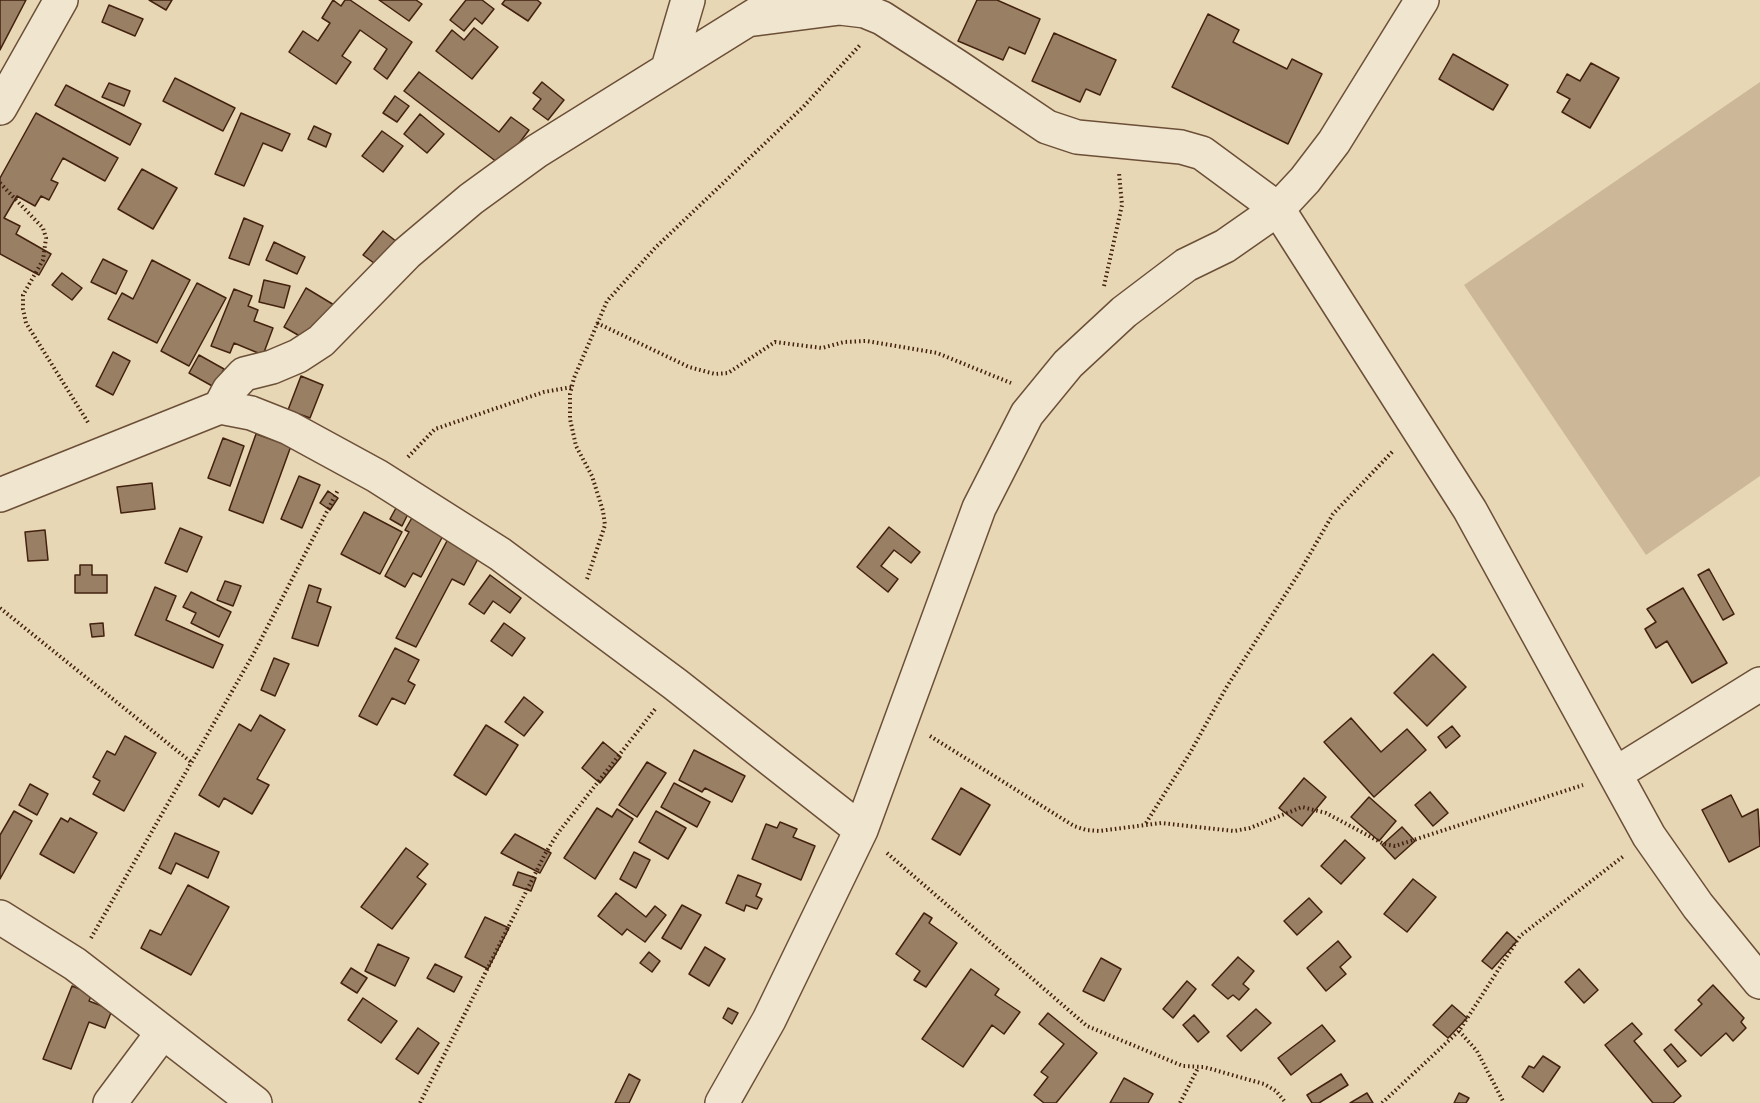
<!DOCTYPE html>
<style>
body{margin:0}
canvas{display:block;background:#e8d7b4}
</style>
<canvas width="1760" height="1103"></canvas>
<script>
const c = document.querySelector('canvas').getContext('2d');
c.lineJoin = 'round';
function fill(path, color) {
  c.fillStyle = color;
  c.fill(path, 'evenodd');
}
function toPath(rows) {
  const path = new Path2D();
  for (const r of rows) {
    path.moveTo(r[0], r[1]);
    for (let i = 2; i < r.length; i += 2) path.lineTo(r[i], r[i + 1]);
  }
  return path;
}
function trace(path, color, width, dash) {
  c.strokeStyle = color;
  c.lineWidth = width;
  c.lineCap = dash ? 'butt' : 'round';
  c.setLineDash(dash || []);
  c.stroke(path);
}
fill(toPath([
 [1760,82,1760,476,1646,555,1464,285]
]), '#ccb898');
const building = toPath([
 [0,0,26,0,0,50,0,0],
 [149,0,172,0,166,10,149,0],
 [333,0,341,6,345,0,350,0,412,42,387,79,374,69,387,49,360,30,342,56,351,62,336,84,289,52,303,31,318,41,330,23,322,18,333,0],
 [379,0,416,0,422,4,409,21,379,0],
 [466,0,482,0,494,9,482,24,475,18,464,31,450,20,466,0],
 [505,0,537,0,541,3,528,21,502,4,505,0],
 [977,0,997,0,1040,19,1025,54,1009,47,1003,60,958,41,977,0],
 [109,5,143,19,135,36,102,22,109,5],
 [1208,14,1239,30,1233,42,1287,69,1292,59,1322,74,1288,144,1172,87,1208,14],
 [474,28,498,47,472,79,436,51,452,30,464,40,474,28],
 [1054,33,1116,60,1100,95,1086,89,1080,102,1032,81,1054,33],
 [1453,54,1508,85,1493,110,1439,79,1453,54],
 [1591,63,1619,78,1590,128,1562,112,1570,99,1557,92,1567,74,1580,81,1591,63],
 [419,72,499,132,511,117,529,130,502,166,404,91,419,72],
 [175,78,235,108,223,131,163,101,175,78],
 [542,82,564,100,548,120,533,109,541,99,533,93,542,82],
 [109,83,130,91,124,106,102,97,109,83],
 [66,85,141,124,130,145,55,105,66,85],
 [395,96,409,106,397,122,383,113,395,96],
 [36,113,118,158,105,181,63,158,51,180,58,183,49,200,41,196,35,206,17,196,4,218,20,226,16,234,51,254,39,275,0,254,0,178,36,113],
 [241,113,290,134,282,151,263,143,244,186,215,174,241,113],
 [420,114,444,134,427,153,404,134,420,114],
 [314,126,331,134,326,147,308,139,314,126],
 [382,131,403,146,383,172,362,156,382,131],
 [142,169,177,188,153,229,118,209,142,169],
 [244,218,263,226,249,265,229,258,244,218],
 [383,231,397,242,378,266,363,255,383,231],
 [274,242,305,257,297,274,266,260,274,242],
 [103,259,127,271,116,294,91,282,103,259],
 [152,260,190,280,157,343,108,319,122,293,133,299,152,260],
 [62,273,82,288,72,300,52,285,62,273],
 [264,280,290,286,284,308,259,302,264,280],
 [197,283,226,298,189,366,161,351,197,283],
 [306,288,344,311,331,334,314,324,305,339,284,327,306,288],
 [234,289,252,296,248,306,258,310,254,321,273,328,263,355,234,343,230,353,211,346,234,289],
 [113,352,130,361,113,395,96,386,113,352],
 [199,355,224,369,214,387,189,373,199,355],
 [301,376,323,385,310,418,288,410,301,376],
 [256,434,291,446,263,523,229,510,256,434],
 [223,438,244,446,230,486,208,478,223,438],
 [299,476,320,485,302,528,281,519,299,476],
 [152,483,155,509,121,513,117,487,152,483],
 [328,491,338,498,330,510,320,503,328,491],
 [396,508,408,514,402,526,390,519,396,508],
 [364,512,402,532,380,574,341,554,364,512],
 [413,516,445,532,421,577,413,573,405,587,385,576,409,532,405,530,413,516],
 [889,527,920,552,911,563,894,550,881,566,898,579,888,592,857,567,889,527],
 [180,528,202,537,187,572,165,563,180,528],
 [45,530,48,560,28,561,25,532,45,530],
 [448,539,480,555,464,585,452,579,416,647,396,638,448,539],
 [80,565,92,565,92,575,107,575,107,593,75,593,75,575,80,575,80,565],
 [1709,569,1734,614,1723,620,1698,575,1709,569],
 [490,575,521,598,510,613,493,601,484,614,469,604,490,575],
 [225,581,241,586,233,606,217,600,225,581],
 [309,585,321,589,317,602,331,607,318,646,292,638,309,585],
 [155,587,176,596,166,620,223,645,213,668,135,635,155,587],
 [1683,588,1727,663,1692,683,1667,641,1656,648,1645,629,1656,622,1647,609,1683,588],
 [191,592,231,612,219,637,191,623,196,613,183,607,191,592],
 [103,623,104,636,92,637,90,624,103,623],
 [504,623,525,638,512,656,491,641,504,623],
 [395,648,419,660,408,681,415,685,405,704,392,698,377,725,359,716,395,648],
 [1433,654,1466,687,1427,726,1394,693,1433,654],
 [274,658,289,664,275,696,261,690,274,658],
 [524,697,543,712,524,736,505,722,524,697],
 [260,715,285,730,257,779,269,785,252,814,224,798,219,807,199,795,239,724,251,731,260,715],
 [1351,718,1381,752,1407,729,1426,750,1374,797,1324,742,1351,718],
 [486,725,518,745,486,795,454,775,486,725],
 [1452,726,1460,736,1446,748,1438,737,1452,726],
 [125,736,156,753,124,811,93,794,100,781,93,777,107,751,115,755,125,736],
 [603,742,621,757,600,783,582,768,603,742],
 [694,750,745,776,732,802,705,788,702,792,679,780,694,750],
 [647,762,666,773,637,817,619,805,647,762],
 [1304,778,1326,797,1302,826,1279,808,1304,778],
 [674,783,710,802,697,827,661,807,674,783],
 [30,784,48,794,37,815,19,805,30,784],
 [961,788,990,805,960,855,932,839,961,788],
 [1430,792,1448,813,1433,826,1415,805,1430,792],
 [1731,795,1742,817,1758,809,1760,846,1729,862,1702,810,1731,795],
 [1369,797,1396,821,1379,841,1351,817,1369,797],
 [597,808,612,817,617,809,633,819,595,879,564,858,597,808],
 [14,811,32,821,0,879,0,835,14,811],
 [656,811,686,828,668,859,639,842,656,811],
 [61,818,68,822,70,818,97,833,74,873,40,854,61,818],
 [780,822,797,829,793,837,815,846,801,880,752,859,766,824,777,828,780,822],
 [1402,827,1415,841,1395,859,1382,845,1402,827],
 [175,833,219,852,208,878,176,863,171,874,159,868,175,833],
 [515,834,551,853,540,873,501,853,515,834],
 [1345,840,1365,858,1341,884,1321,866,1345,840],
 [406,848,428,864,417,877,426,884,392,929,361,907,406,848],
 [634,852,650,860,636,888,620,879,634,852],
 [518,872,536,878,531,891,513,885,518,872],
 [738,875,761,884,756,896,762,899,757,909,746,905,744,911,726,903,738,875],
 [1413,879,1436,897,1407,932,1384,914,1413,879],
 [188,885,229,907,191,975,141,948,150,930,161,935,188,885],
 [616,893,646,917,655,906,666,915,645,942,627,929,622,935,598,916,616,893],
 [1309,898,1322,912,1297,935,1284,921,1309,898],
 [682,905,701,915,681,949,662,938,682,905],
 [924,913,932,918,929,923,957,943,926,987,914,980,920,971,896,954,924,913],
 [485,917,509,928,488,969,465,957,485,917],
 [1507,932,1517,941,1492,969,1482,961,1507,932],
 [1338,941,1351,957,1340,967,1346,974,1326,991,1307,968,1338,941],
 [378,944,409,958,395,986,365,971,378,944],
 [705,947,725,959,709,986,689,974,705,947],
 [649,952,660,961,652,972,640,963,649,952],
 [1238,957,1254,971,1243,984,1249,989,1239,1000,1233,995,1228,999,1212,985,1238,957],
 [1101,958,1121,969,1104,1001,1083,991,1101,958],
 [435,964,462,977,454,992,427,978,435,964],
 [351,968,367,978,357,993,341,983,351,968],
 [971,969,999,989,995,995,1020,1012,1004,1034,992,1025,963,1067,922,1039,971,969],
 [1579,969,1598,990,1584,1003,1565,982,1579,969],
 [1187,981,1196,989,1173,1018,1163,1009,1187,981],
 [1713,985,1744,1018,1741,1022,1746,1028,1733,1041,1726,1033,1701,1056,1675,1030,1702,1004,1698,1000,1713,985],
 [72,986,92,994,89,1001,112,1010,105,1028,89,1022,71,1069,43,1059,72,986],
 [363,998,397,1021,381,1043,348,1020,363,998],
 [1452,1005,1467,1018,1448,1038,1433,1025,1452,1005],
 [728,1008,738,1013,732,1024,723,1018,728,1008],
 [1256,1009,1271,1023,1241,1051,1227,1036,1256,1009],
 [1048,1013,1097,1053,1056,1103,1044,1103,1034,1095,1048,1077,1041,1072,1064,1044,1039,1024,1048,1013],
 [1194,1015,1209,1032,1198,1042,1183,1025,1194,1015],
 [1632,1023,1642,1034,1634,1041,1681,1096,1673,1103,1653,1103,1605,1045,1632,1023],
 [1322,1025,1335,1041,1291,1075,1278,1058,1322,1025],
 [418,1028,439,1043,418,1074,396,1059,418,1028],
 [1671,1044,1686,1061,1678,1067,1664,1050,1671,1044],
 [1543,1056,1560,1067,1543,1092,1522,1077,1529,1066,1534,1068,1543,1056],
 [629,1074,640,1080,629,1103,615,1103,629,1074],
 [1341,1074,1348,1085,1319,1103,1312,1103,1307,1095,1341,1074],
 [1124,1078,1153,1094,1148,1103,1110,1103,1124,1078],
 [1367,1093,1373,1103,1350,1103,1367,1093],
 [1459,1093,1469,1098,1466,1103,1454,1103,1459,1093]
]);
fill(building, '#998065');
trace(building, '#43220f', 1.5);
const street = toPath([
 [747,20,840,8,865,11,882,18,958,67,1047,127,1077,137,1181,147,1202,153,1278,209,1470,510,1649,836,1698,906,1760,982],
 [668,68,688,0],
 [0,108,61,0],
 [220,407,229,390,244,374,272,367,298,356,321,341,407,253,471,199,537,151,765,9],
 [0,495,220,407,251,413,289,428,377,476,500,554,675,684,861,830],
 [1615,774,1760,684],
 [0,917,75,964,255,1103],
 [110,1103,163,1032],
 [722,1103,769,1020,861,830,979,508,1027,414,1068,364,1124,312,1186,265,1225,246,1278,209,1305,180,1334,142,1422,0]
]);
trace(street, '#6c4f38', 36);
trace(toPath([
 [0,183,43,228,46,238,43,260,23,295,23,309,26,323,89,424],
 [1104,286,1122,205,1119,173],
 [597,323,689,367,715,374,728,373,775,342,822,348,844,342,866,341,937,353,1011,383],
 [408,457,435,429,544,392,572,387],
 [587,579,605,525,603,511,592,476,576,446,570,419,570,394,574,378,607,301,655,248,803,107,861,44],
 [0,608,191,762],
 [930,736,1074,826,1086,830,1099,831,1161,823,1234,831,1250,828,1302,807,1326,813,1384,844,1395,846,1583,785],
 [1146,823,1190,753,1226,688,1299,573,1333,514,1393,451],
 [887,853,1087,1026,1183,1066,1204,1067,1264,1084,1276,1091,1286,1103],
 [91,938,254,653,338,490],
 [1459,1031,1477,1051,1504,1103],
 [420,1103,545,854,558,833,656,708],
 [1180,1103,1198,1068],
 [1382,1103,1459,1031,1520,936,1625,855]
]), '#43220f', 4, [1.5, 3]);
trace(street, '#f0e5ce', 33);
</script>
